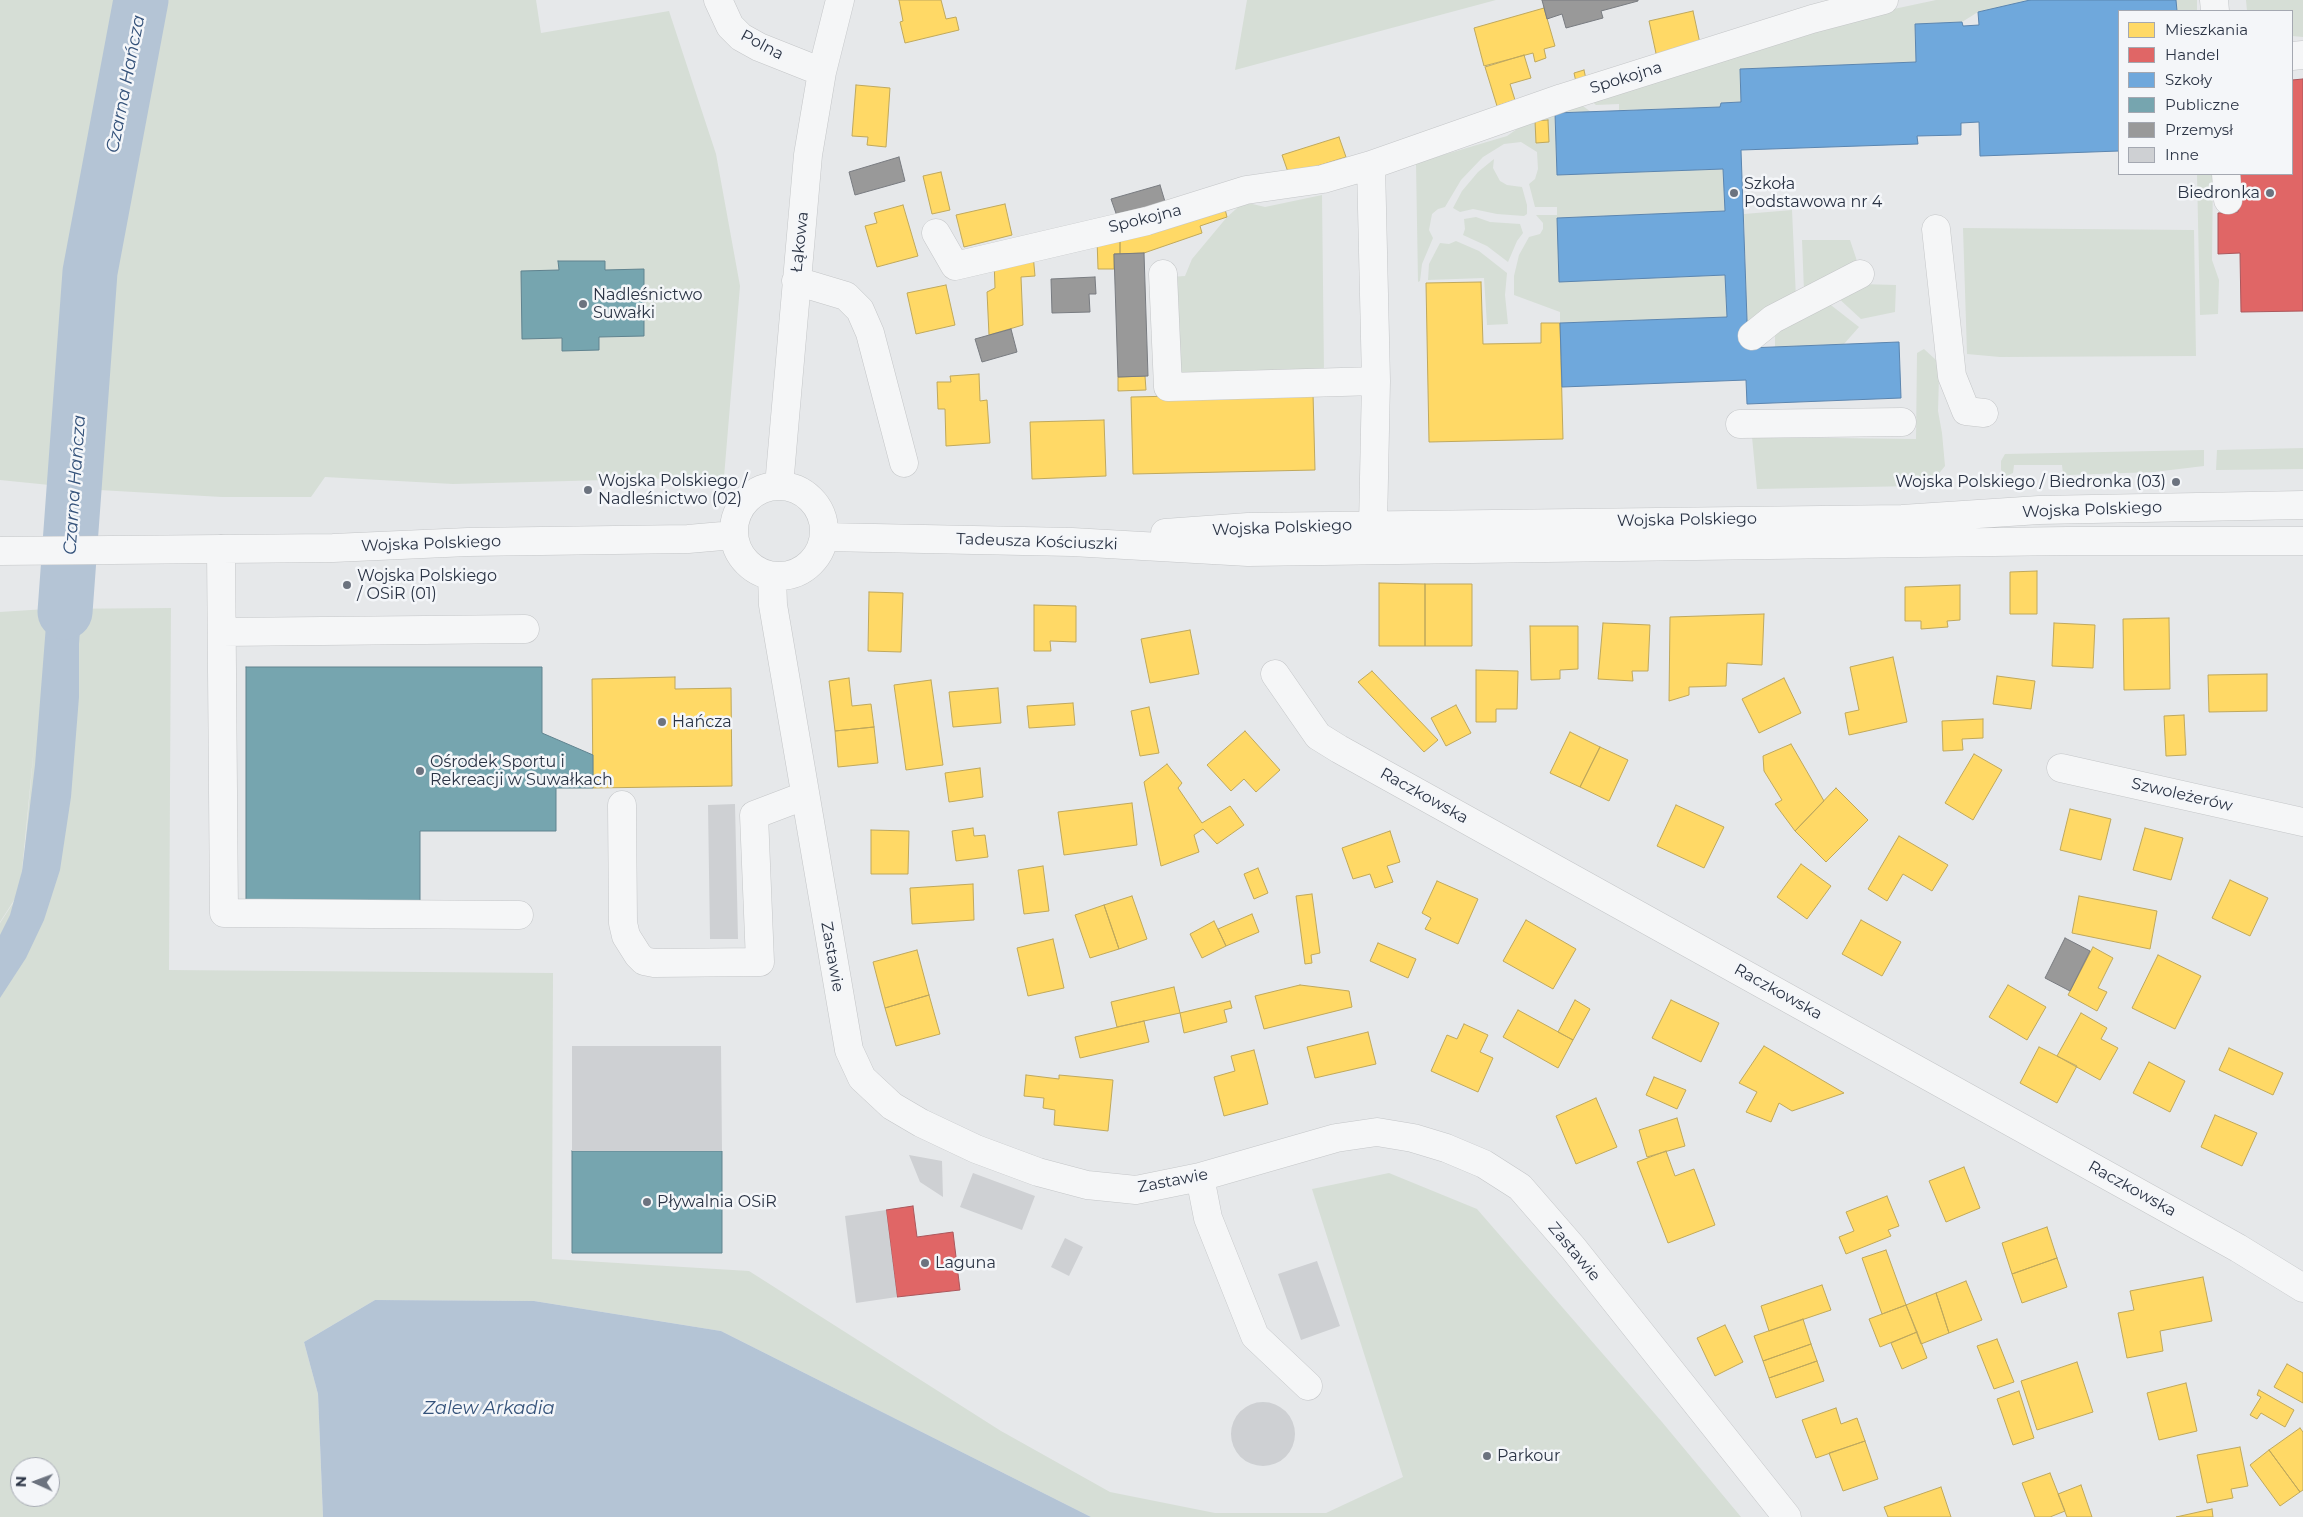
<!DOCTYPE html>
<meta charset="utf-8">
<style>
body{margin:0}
#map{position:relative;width:2303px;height:1517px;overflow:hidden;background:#e6e8ea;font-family:Montserrat,sans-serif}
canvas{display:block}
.legend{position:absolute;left:2118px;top:10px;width:175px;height:165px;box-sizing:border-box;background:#f4f6f9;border:1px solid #a4a8b1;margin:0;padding:6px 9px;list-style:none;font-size:15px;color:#2b3445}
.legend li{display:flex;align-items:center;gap:10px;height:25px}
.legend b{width:25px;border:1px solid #a4a8b1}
.north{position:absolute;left:10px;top:1457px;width:50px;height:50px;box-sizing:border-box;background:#f4f6f9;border:1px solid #a4a8b1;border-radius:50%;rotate:272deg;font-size:14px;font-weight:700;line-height:20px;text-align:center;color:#2b3445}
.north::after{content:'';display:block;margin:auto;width:18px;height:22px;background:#6c737f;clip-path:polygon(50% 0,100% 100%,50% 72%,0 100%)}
</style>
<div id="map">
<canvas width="2303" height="1517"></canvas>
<ul class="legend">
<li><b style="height:14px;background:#ffd966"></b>Mieszkania</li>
<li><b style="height:14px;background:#e06666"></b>Handel</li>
<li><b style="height:14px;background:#6fa8dc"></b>Szkoły</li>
<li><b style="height:14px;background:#76a5af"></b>Publiczne</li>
<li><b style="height:14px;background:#999"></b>Przemysł</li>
<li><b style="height:14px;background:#ced0d3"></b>Inne</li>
</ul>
<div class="north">N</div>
</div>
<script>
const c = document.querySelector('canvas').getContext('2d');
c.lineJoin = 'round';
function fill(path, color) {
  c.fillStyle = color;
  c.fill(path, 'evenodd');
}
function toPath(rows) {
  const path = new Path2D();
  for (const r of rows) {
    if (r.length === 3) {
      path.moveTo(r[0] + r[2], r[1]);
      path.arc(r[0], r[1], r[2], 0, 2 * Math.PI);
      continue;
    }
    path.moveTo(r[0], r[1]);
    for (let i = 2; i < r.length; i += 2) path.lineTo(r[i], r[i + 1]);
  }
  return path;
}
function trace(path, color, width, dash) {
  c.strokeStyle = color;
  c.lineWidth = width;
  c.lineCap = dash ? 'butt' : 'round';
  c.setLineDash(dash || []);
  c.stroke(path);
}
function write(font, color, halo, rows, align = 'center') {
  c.font = font + ' Montserrat,sans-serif';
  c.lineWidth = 5;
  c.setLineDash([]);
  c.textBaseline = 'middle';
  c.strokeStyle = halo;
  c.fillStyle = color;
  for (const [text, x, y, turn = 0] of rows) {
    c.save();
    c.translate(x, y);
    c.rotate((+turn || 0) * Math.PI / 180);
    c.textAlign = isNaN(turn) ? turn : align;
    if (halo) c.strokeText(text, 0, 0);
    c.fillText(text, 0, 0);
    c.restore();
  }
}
fill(toPath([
 [0,0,536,0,541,33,669,11,716,154,740,286,724,477,453,484,325,477,311,497,222,497,99,490,0,480],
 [1247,0,1496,0,1235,70],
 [1936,0,2030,0,1978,12,1962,22,1915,24,1916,62,1740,69,1741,102,1721,103,1720,107,1619,110,1619,104,1596,105,1589,99,1861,16],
 [2176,0,2197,0,2197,11,2177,11],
 [2246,0,2303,0,2303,37,2292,36,2292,11,2247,11],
 [1579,103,1591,112,1555,113,1557,175,1723,169,1725,211,1558,218,1560,281,1725,275,1727,317,1560,323,1560,312,1514,295,1514,276,1519,255,1529,237,1540,234,1543,229,1543,223,1536,215,1557,215,1557,207,1535,207,1529,184,1535,179,1538,169,1537,152,1521,142,1504,144,1483,157,1461,180,1445,207,1438,209,1432,214,1429,230,1433,238,1422,264,1420,281,1418,282,1416,163,1507,136,1537,115],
 [1494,159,1493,168,1500,181,1507,185,1522,187,1527,205,1527,214,1524,216,1497,214,1473,209,1460,212,1453,208,1462,191,1478,172],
 [2197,174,2213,174,2212,260,2219,280,2218,314,2200,315],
 [1322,195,1324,373,1174,374,1170,277,1185,276,1192,259,1227,217,1244,202,1265,207],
 [1792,210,1796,298,1747,324,1744,214],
 [1476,217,1490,222,1520,224,1523,233,1517,241,1508,262,1487,246,1463,235,1465,229,1464,219],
 [1963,228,2194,230,2196,356,2000,357,1967,354],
 [1802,240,1850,240,1859,267,1804,291],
 [1456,241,1479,251,1507,273,1505,295,1508,324,1487,325,1484,278,1428,280,1429,264,1440,243,1449,244],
 [1860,284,1896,285,1895,312,1861,319,1836,296],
 [1827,302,1859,327,1844,344,1775,347,1775,328],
 [1924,349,1936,360,1939,377,1938,411,1942,433,1945,466,1932,482,1916,486,1757,489,1752,437,1916,439,1917,353],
 [2303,448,2303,469,2216,470,2217,450],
 [2204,450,2204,466,2154,472,2068,475,2063,474,2062,465,2014,465,2013,473,2006,476,2001,470,2001,461,2005,454],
 [171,608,169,970,553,973,552,1259,749,1271,1001,1431,1110,1492,1215,1513,1326,1513,1403,1477,1312,1189,1389,1173,1477,1209,1662,1422,1741,1517,1091,1517,721,1331,534,1301,375,1300,304,1342,318,1394,323,1517,0,1517,0,923,21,891,35,736,20,891,0,922,0,612,46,609],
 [20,1467,50,1467,50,1497,20,1497]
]), '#d6ded6');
fill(toPath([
 [52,549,86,549,79,644,79,697,71,797,60,870,44,920,26,958,0,998,0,935,10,915,22,871,35,765],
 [375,1300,534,1301,721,1331,1091,1517,323,1517,318,1394,304,1342]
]), '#b4c4d5');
const homes = toPath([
 [899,0,941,0,946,19,956,17,959,30,905,43,900,22,903,21,899,0],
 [1544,8,1555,46,1544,49,1546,58,1535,62,1533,53,1484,66,1474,28,1544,8],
 [1693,11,1701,48,1657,58,1649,21,1693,11],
 [1524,55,1531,78,1510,84,1515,100,1497,106,1485,67,1524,55],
 [1584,70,1586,79,1576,82,1574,73,1584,70],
 [856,85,890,88,886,147,867,145,868,137,852,136,856,85],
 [1548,120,1549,142,1536,143,1535,121,1548,120],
 [1339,137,1346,157,1289,175,1282,155,1339,137],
 [941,172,950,210,932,214,923,176,941,172],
 [1005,204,1012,235,964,247,956,215,1005,204],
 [903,205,918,256,877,267,865,226,877,223,874,213,903,205],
 [1224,205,1227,217,1200,226,1202,233,1144,253,1120,254,1120,238,1224,205],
 [1120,238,1120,254,1114,254,1114,269,1098,269,1097,239,1120,238],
 [1033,254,1035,276,1021,277,1023,325,989,335,987,292,995,288,994,260,1033,254],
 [1481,282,1483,344,1541,343,1541,323,1560,323,1563,439,1429,442,1426,283,1481,282],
 [946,285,955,325,916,334,907,293,946,285],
 [979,374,980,401,987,400,990,443,946,446,945,409,938,409,937,382,951,382,950,376,979,374],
 [1145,376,1146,390,1118,391,1118,377,1145,376],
 [1313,393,1315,470,1133,474,1131,397,1313,393],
 [1104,420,1106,476,1032,479,1030,422,1104,420],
 [2037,571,2037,614,2010,614,2010,572,2037,571],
 [1379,583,1425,584,1425,646,1379,646,1379,583],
 [1425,584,1472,584,1472,646,1425,646,1425,584],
 [1960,585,1960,620,1947,621,1948,627,1921,629,1921,621,1905,621,1905,587,1960,585],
 [869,592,903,593,901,652,868,651,869,592],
 [1034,605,1076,606,1076,642,1050,641,1051,651,1034,651,1034,605],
 [1764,614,1762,665,1727,663,1726,686,1689,687,1689,695,1669,701,1670,617,1764,614],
 [2169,618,2170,689,2124,690,2123,619,2169,618],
 [1603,623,1650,625,1648,671,1632,671,1633,681,1598,679,1603,623],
 [2054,623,2095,625,2093,668,2052,666,2054,623],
 [1530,626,1578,626,1578,669,1560,670,1560,679,1531,680,1530,626],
 [1190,630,1199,674,1150,683,1141,639,1190,630],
 [1893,657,1907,722,1849,735,1845,713,1859,710,1850,667,1893,657],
 [1476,670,1518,671,1517,709,1496,709,1496,722,1476,722,1476,670],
 [1372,671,1438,740,1424,752,1358,682,1372,671],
 [2267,674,2267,711,2209,712,2208,675,2267,674],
 [1997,676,2035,681,2031,709,1993,704,1997,676],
 [675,677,675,689,731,688,732,786,593,788,592,679,675,677],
 [849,678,852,706,871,704,874,727,835,731,829,681,849,678],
 [1784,678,1801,713,1759,733,1742,699,1784,678],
 [931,680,943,765,906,770,894,685,931,680],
 [998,688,1001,723,953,727,949,692,998,688],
 [1073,703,1075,725,1029,728,1027,706,1073,703],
 [1456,705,1471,733,1446,746,1431,718,1456,705],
 [1149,707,1159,753,1140,756,1131,711,1149,707],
 [2184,715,2186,755,2166,756,2164,716,2184,715],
 [1983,719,1983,738,1962,739,1963,750,1943,751,1942,721,1983,719],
 [874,727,878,763,838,767,835,731,874,727],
 [1245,731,1280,770,1256,792,1244,779,1231,791,1207,765,1245,731],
 [1570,732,1600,747,1580,787,1550,773,1570,732],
 [1791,744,1824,801,1795,831,1775,804,1782,800,1764,771,1763,756,1791,744],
 [1600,747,1628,760,1609,801,1580,787,1600,747],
 [1974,754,2002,770,1973,820,1945,803,1974,754],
 [1167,764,1182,783,1178,788,1202,823,1230,806,1244,825,1217,844,1203,829,1194,835,1199,852,1161,866,1144,782,1167,764],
 [980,768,983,797,949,802,945,773,980,768],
 [1836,788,1868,820,1826,862,1795,831,1836,788],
 [1132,803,1137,845,1064,855,1058,812,1132,803],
 [1676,805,1724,827,1704,868,1657,846,1676,805],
 [2070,809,2111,819,2101,860,2060,850,2070,809],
 [973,828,974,836,985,835,988,857,956,861,952,831,973,828],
 [2145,828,2183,838,2171,880,2133,870,2145,828],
 [871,830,909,831,908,874,871,874,871,830],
 [1390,831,1400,862,1387,866,1393,882,1375,888,1370,874,1353,879,1342,848,1390,831],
 [1899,836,1948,865,1932,891,1903,874,1887,901,1868,889,1899,836],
 [1801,864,1831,886,1807,919,1777,897,1801,864],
 [1043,866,1049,911,1024,914,1018,870,1043,866],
 [1258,868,1268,893,1254,899,1244,874,1258,868],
 [2230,880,2268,898,2250,936,2212,918,2230,880],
 [1437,881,1478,899,1458,944,1425,929,1431,918,1422,913,1437,881],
 [973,884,974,920,912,924,910,888,973,884],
 [1312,894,1320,953,1311,955,1312,963,1305,964,1296,896,1312,894],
 [1132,896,1147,939,1119,949,1104,905,1132,896],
 [2079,896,2157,911,2150,949,2072,933,2079,896],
 [1104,905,1119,949,1090,958,1075,915,1104,905],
 [1252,914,1259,932,1226,946,1218,929,1252,914],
 [1526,920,1576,949,1553,989,1503,961,1526,920],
 [1861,920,1901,942,1882,976,1842,954,1861,920],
 [1214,921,1226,946,1202,958,1190,934,1214,921],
 [1053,939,1064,988,1028,996,1017,948,1053,939],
 [1378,943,1416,959,1408,978,1370,961,1378,943],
 [2093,947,2113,958,2098,988,2107,992,2097,1011,2068,995,2093,947],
 [917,950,929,995,885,1008,873,962,917,950],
 [2158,955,2201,976,2175,1029,2132,1008,2158,955],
 [1300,985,1349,991,1352,1007,1264,1029,1255,996,1300,985],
 [2008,985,2046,1007,2027,1040,1989,1017,2008,985],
 [1174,987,1180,1013,1117,1027,1111,1002,1174,987],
 [929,995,940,1034,896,1046,885,1008,929,995],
 [1575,1000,1590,1009,1573,1040,1558,1032,1575,1000],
 [1671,1000,1719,1023,1701,1062,1652,1038,1671,1000],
 [1230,1001,1232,1008,1224,1010,1227,1022,1184,1033,1180,1013,1230,1001],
 [1518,1010,1573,1040,1558,1068,1503,1037,1518,1010],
 [2081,1013,2107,1028,2101,1039,2118,1048,2100,1080,2057,1056,2081,1013],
 [1144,1021,1149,1042,1080,1058,1075,1037,1144,1021],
 [1464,1024,1488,1035,1480,1052,1493,1058,1478,1092,1431,1071,1447,1035,1457,1039,1464,1024],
 [1368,1032,1376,1064,1315,1078,1307,1047,1368,1032],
 [1764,1046,1844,1093,1792,1111,1779,1103,1771,1122,1746,1112,1757,1092,1739,1083,1764,1046],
 [2039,1047,2077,1066,2057,1103,2020,1083,2039,1047],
 [2229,1048,2283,1073,2273,1095,2219,1070,2229,1048],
 [1254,1050,1268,1104,1224,1116,1214,1077,1235,1071,1231,1056,1254,1050],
 [2149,1062,2185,1081,2170,1112,2133,1093,2149,1062],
 [1026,1075,1059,1079,1059,1075,1113,1080,1108,1131,1054,1125,1055,1110,1043,1108,1044,1098,1024,1096,1026,1075],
 [1654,1077,1686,1090,1677,1109,1646,1095,1654,1077],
 [1596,1098,1617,1147,1576,1164,1556,1116,1596,1098],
 [2215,1115,2257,1133,2242,1166,2201,1147,2215,1115],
 [1677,1118,1685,1146,1647,1157,1639,1130,1677,1118],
 [1666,1151,1675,1176,1694,1169,1715,1225,1668,1243,1637,1162,1666,1151],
 [1964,1167,1980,1208,1946,1222,1929,1181,1964,1167],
 [1887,1196,1899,1226,1888,1230,1891,1236,1846,1254,1839,1237,1854,1231,1846,1212,1887,1196],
 [2047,1227,2057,1258,2012,1274,2002,1243,2047,1227],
 [1886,1250,1906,1305,1882,1314,1862,1258,1886,1250],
 [2057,1258,2067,1287,2022,1303,2012,1274,2057,1258],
 [2203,1277,2212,1321,2160,1331,2163,1351,2127,1358,2118,1313,2134,1310,2130,1291,2203,1277],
 [1966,1281,1982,1320,1949,1333,1936,1293,1966,1281],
 [1822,1285,1831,1310,1769,1331,1761,1306,1822,1285],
 [1936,1293,1949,1333,1921,1344,1906,1305,1936,1293],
 [1906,1305,1917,1332,1880,1347,1869,1319,1906,1305],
 [1803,1319,1811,1344,1763,1361,1754,1336,1803,1319],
 [1725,1325,1743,1362,1715,1376,1697,1338,1725,1325],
 [1917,1332,1927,1358,1902,1369,1891,1343,1917,1332],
 [1997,1339,2014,1382,1994,1389,1977,1346,1997,1339],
 [1811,1344,1817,1361,1769,1378,1763,1361,1811,1344],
 [1817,1361,1824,1381,1776,1398,1769,1378,1817,1361],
 [2077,1362,2093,1412,2037,1430,2021,1381,2077,1362],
 [2287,1364,2303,1373,2303,1403,2274,1387,2287,1364],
 [2186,1383,2197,1431,2159,1440,2147,1393,2186,1383],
 [2259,1390,2294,1410,2285,1427,2261,1413,2257,1419,2250,1415,2261,1397,2257,1395,2259,1390],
 [2019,1391,2034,1438,2013,1445,1997,1399,2019,1391],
 [1836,1408,1841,1424,1857,1418,1865,1441,1816,1458,1802,1420,1836,1408],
 [2300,1428,2303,1432,2303,1490,2300,1492,2269,1450,2300,1428],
 [1865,1441,1878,1479,1843,1491,1829,1453,1865,1441],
 [2240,1447,2248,1486,2231,1489,2233,1498,2207,1503,2197,1455,2240,1447],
 [2269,1450,2300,1492,2280,1506,2250,1465,2269,1450],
 [2050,1473,2065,1511,2050,1517,2035,1517,2022,1483,2050,1473],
 [2081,1485,2092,1517,2067,1517,2058,1494,2081,1485],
 [1941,1487,1951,1517,1888,1517,1884,1507,1941,1487],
 [2212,1509,2213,1517,2176,1517,2212,1509]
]);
fill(homes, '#ffd966');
trace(homes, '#bfa85c', 1);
const shops = toPath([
 [2303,79,2303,311,2241,312,2240,253,2218,254,2218,213,2238,212,2238,174,2292,174,2292,80,2303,79],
 [913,1206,917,1237,953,1232,960,1290,897,1297,886,1210,913,1206]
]);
fill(shops, '#e06666');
trace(shops, '#aa575c', 1);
const schools = toPath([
 [2030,0,2176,0,2177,11,2119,11,2119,151,1980,156,1979,122,1961,123,1961,135,1917,136,1918,144,1741,150,1748,348,1899,342,1901,398,1747,404,1746,380,1562,387,1560,323,1727,317,1725,275,1559,282,1557,218,1725,211,1723,169,1557,175,1555,113,1720,107,1721,103,1741,102,1740,69,1916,62,1915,24,1962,22,1963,26,1979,25,1978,12,2030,0]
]);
fill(schools, '#6fa8dc');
trace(schools, '#5b85af', 1);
const public = toPath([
 [558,261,605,261,605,270,644,269,644,336,599,337,599,350,562,351,562,338,522,339,521,271,559,270,558,261],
 [246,667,542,667,542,733,593,755,593,788,556,788,556,831,420,831,420,903,246,902,246,667],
 [572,1151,722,1151,722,1253,572,1253,572,1151]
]);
fill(public, '#76a5af');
trace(public, '#60838f', 1);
const industry = toPath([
 [1542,0,1638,0,1638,1,1601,11,1603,18,1566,28,1562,14,1547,19,1542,0],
 [899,157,905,181,855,195,849,172,899,157],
 [1160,185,1166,205,1118,219,1111,199,1160,185],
 [1144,253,1148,376,1118,377,1114,254,1144,253],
 [1095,277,1096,294,1089,294,1090,312,1052,313,1051,279,1095,277],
 [1011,329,1017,352,982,362,975,339,1011,329],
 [2065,938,2090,951,2070,991,2045,978,2065,938]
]);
fill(industry, '#999');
trace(industry, '#787b80', 1);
trace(toPath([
 [65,612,90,272,141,0]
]), '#b4c4d5', 55);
fill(toPath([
 [735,804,738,939,710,939,708,805],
 [572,1046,721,1046,722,1151,572,1151],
 [909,1155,942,1161,943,1197,920,1182],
 [973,1173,1035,1196,1022,1230,960,1207],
 [886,1210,897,1297,856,1303,845,1216],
 [1065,1238,1083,1247,1069,1276,1051,1267],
 [1317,1261,1340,1326,1301,1340,1278,1274],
 [1263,1434,32]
]), '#ced0d3');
const minor = toPath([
 [718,0,730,26,741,37,759,47,822,72],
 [2214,0,2215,11],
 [2292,56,2303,55],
 [1371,165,1376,381,1373,526],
 [2226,174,2228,200],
 [1936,229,1952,376,1966,411,1984,413],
 [936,233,955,266,1147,221,1246,190,1323,179,1371,165,1562,98,1812,19,1884,0],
 [1163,274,1168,387,1376,381],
 [796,281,846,296,860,310,870,333,904,463],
 [1752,336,1773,319,1860,274],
 [1740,424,1902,422],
 [779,531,45],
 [779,486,808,155,822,72,840,0],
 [1165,533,1248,527,1902,519,2039,510,2303,505],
 [825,537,1072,542,1248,552,2068,541,2303,541],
 [221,549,224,913,519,915],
 [0,551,333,548,468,542,688,539,734,535],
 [772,576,773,605,849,1050,862,1078,892,1106,921,1123,976,1149,1038,1172,1087,1185,1136,1190,1200,1177,1336,1138,1377,1132,1413,1138,1446,1148,1484,1164,1520,1187,1573,1248,1787,1517],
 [222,632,525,629],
 [1275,674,1318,736,1339,749,2238,1248,2303,1288],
 [2061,768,2303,822],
 [622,805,623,923,626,936,638,955,644,961,654,963,760,962,754,815,804,796],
 [1200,1177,1208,1218,1255,1336,1308,1386]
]);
trace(minor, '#c4c6c8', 29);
trace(minor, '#f5f6f7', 28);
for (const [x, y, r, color] of [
 [1734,193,5,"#6c737f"],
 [2270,193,5,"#6c737f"],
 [583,304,5,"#6c737f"],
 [2176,482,5,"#6c737f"],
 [588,490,5,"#6c737f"],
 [347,585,5,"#6c737f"],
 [662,722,5,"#6c737f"],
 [420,771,5,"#6c737f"],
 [647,1202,5,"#6c737f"],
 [925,1263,5,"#6c737f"],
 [1487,1456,5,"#6c737f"]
]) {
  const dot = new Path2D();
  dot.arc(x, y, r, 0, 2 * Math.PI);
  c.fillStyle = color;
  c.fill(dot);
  trace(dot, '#f4f6f9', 2);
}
write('16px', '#2b3445', '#f4f6f9', [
 ["Polna",762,45,28],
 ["Spokojna",1626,78,-17],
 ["Spokojna",1145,219,-14],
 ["Łąkowa",800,242,-84],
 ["Wojska Polskiego",2092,510,-2],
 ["Wojska Polskiego",1687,520,-1],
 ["Wojska Polskiego",1282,528,-2],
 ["Tadeusza Kościuszki",1037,542,2],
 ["Wojska Polskiego",431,544,-2],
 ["Szwoleżerów",2182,795,13],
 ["Raczkowska",1424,796,29],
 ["Zastawie",832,957,80],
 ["Raczkowska",1778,992,29],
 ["Zastawie",1173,1181,-11],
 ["Raczkowska",2132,1189,29],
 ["Zastawie",1574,1252,50]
]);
write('16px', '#2b3445', '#f4f6f9', [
 ["Szkoła",1744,184],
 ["Podstawowa nr 4",1744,202],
 ["Biedronka",2260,193,"right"],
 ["Nadleśnictwo",593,295],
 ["Suwałki",593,313],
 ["Wojska Polskiego /",598,481],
 ["Nadleśnictwo (02)",598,499],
 ["Wojska Polskiego / Biedronka (03)",2166,482,"right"],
 ["Wojska Polskiego",357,576],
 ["/ OSiR (01)",357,594],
 ["Hańcza",672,722],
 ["Ośrodek Sportu i",430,762],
 ["Rekreacji w Suwałkach",430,780],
 ["Pływalnia OSiR",657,1202],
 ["Laguna",935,1263],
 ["Parkour",1497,1456]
], 'left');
write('italic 18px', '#34527a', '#f4f6f9', [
 ["Czarna Hańcza",126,84,-79],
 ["Czarna Hańcza",75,485,-86],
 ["Zalew Arkadia",489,1409]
]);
</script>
